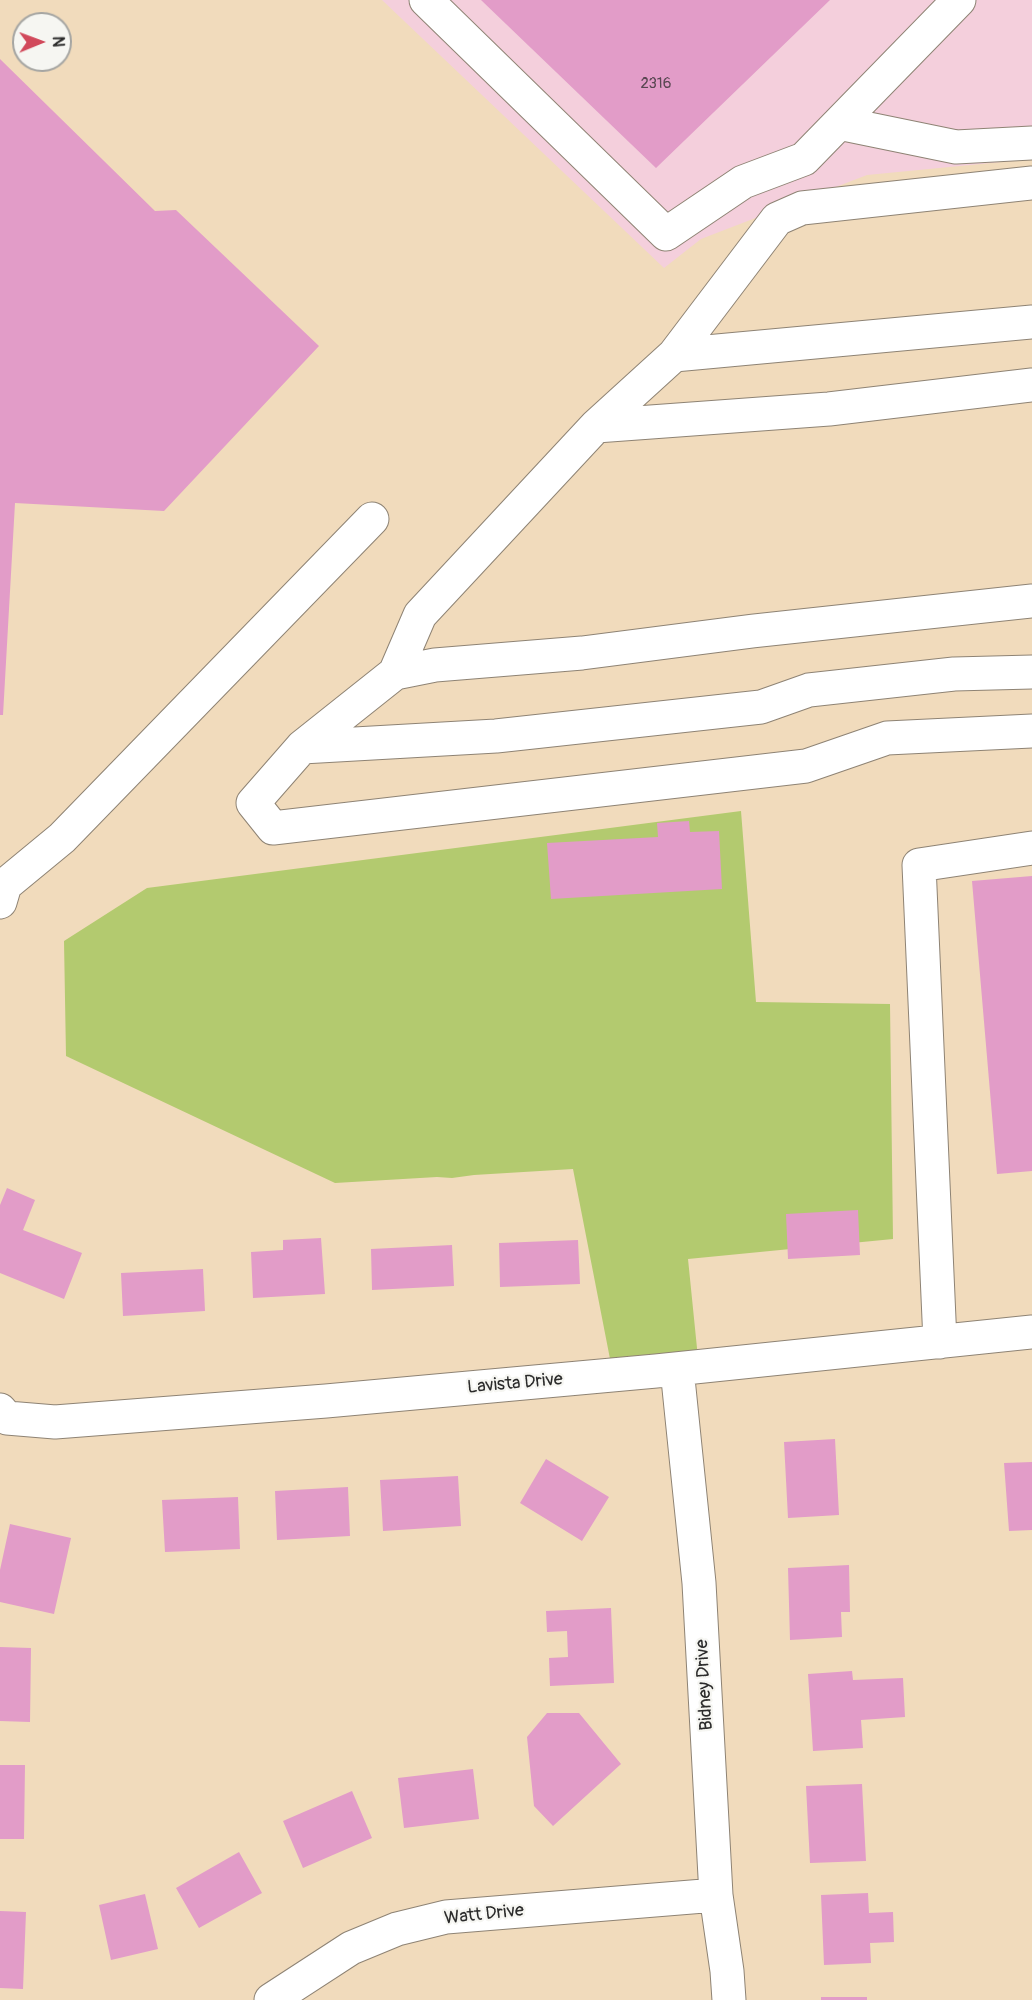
<!DOCTYPE html>
<style>
body{margin:0}
#map{position:relative;width:1032px;height:2000px;overflow:hidden;background:#f1dbbc;font-family:Pangolin,sans-serif}
canvas{display:block}
.north{position:absolute;left:12px;top:12px;width:60px;height:60px;box-sizing:border-box;background:#f6f6f2;border:2px solid #a5a5a2;border-radius:50%;rotate:89deg;font-size:16px;font-weight:700;line-height:24px;text-align:center;color:#2b2b2b}
.north::after{content:'';display:block;margin:auto;width:21px;height:27px;background:#d1495b;clip-path:polygon(50% 0,100% 100%,50% 72%,0 100%)}
</style>
<div id="map">
<canvas width="1032" height="2000"></canvas>
<div class="north">N</div>
</div>
<script>
const c = document.querySelector('canvas').getContext('2d');
c.lineJoin = 'round';
function fill(path, color) {
  c.fillStyle = color;
  c.fill(path, 'evenodd');
}
function toPath(rows) {
  const path = new Path2D();
  for (const r of rows) {
    path.moveTo(r[0], r[1]);
    for (let i = 2; i < r.length; i += 2) path.lineTo(r[i], r[i + 1]);
  }
  return path;
}
function trace(path, color, width, dash) {
  c.strokeStyle = color;
  c.lineWidth = width;
  c.lineCap = dash ? 'butt' : 'round';
  c.setLineDash(dash || []);
  c.stroke(path);
}
function write(font, color, halo, rows, align = 'center') {
  c.font = font + ' Pangolin,sans-serif';
  c.lineWidth = 4.5;
  c.setLineDash([]);
  c.textBaseline = 'middle';
  c.strokeStyle = halo;
  c.fillStyle = color;
  for (const [text, x, y, turn = 0] of rows) {
    c.save();
    c.translate(x, y);
    c.rotate((+turn || 0) * Math.PI / 180);
    c.textAlign = isNaN(turn) ? turn : align;
    if (halo) c.strokeText(text, 0, 0);
    c.fillText(text, 0, 0);
    c.restore();
  }
}
fill(toPath([
 [382,0,1032,0,1032,159,867,175,701,239,664,268]
]), '#f4cfdc');
fill(toPath([
 [741,811,756,1002,890,1004,893,1239,688,1259,698,1358,611,1364,573,1169,474,1175,452,1178,437,1177,335,1183,66,1056,64,941,147,888]
]), '#b3ca6f');
fill(toPath([
 [481,0,830,0,656,168],
 [0,59,155,211,176,210,319,346,164,511,15,503,3,715,0,715],
 [689,821,690,832,719,831,722,889,551,899,547,843,658,837,657,823],
 [1032,876,1032,1171,997,1174,972,881],
 [7,1188,35,1200,23,1230,82,1253,64,1299,0,1273,0,1205],
 [858,1210,860,1255,788,1259,786,1214],
 [321,1238,325,1294,253,1298,251,1252,283,1250,283,1240],
 [578,1240,580,1284,500,1287,499,1243],
 [452,1245,454,1286,372,1290,371,1249],
 [203,1269,205,1311,123,1316,121,1273],
 [835,1439,839,1515,788,1518,784,1442],
 [546,1459,609,1497,582,1541,520,1503],
 [1032,1462,1032,1530,1009,1531,1004,1463],
 [458,1476,461,1526,383,1531,380,1480],
 [348,1487,350,1536,277,1540,275,1491],
 [238,1497,240,1549,165,1552,162,1500],
 [10,1524,71,1538,54,1614,0,1602,0,1570],
 [849,1565,850,1612,841,1612,842,1637,790,1640,788,1568],
 [611,1608,614,1683,550,1686,549,1658,568,1657,567,1631,547,1632,546,1611],
 [0,1647,31,1648,30,1722,0,1721],
 [852,1671,853,1680,903,1678,905,1717,861,1720,863,1748,813,1751,808,1674],
 [547,1713,579,1713,621,1764,553,1826,534,1806,527,1737],
 [0,1765,25,1765,24,1839,0,1839],
 [473,1769,479,1819,404,1828,398,1778],
 [862,1784,866,1861,810,1863,806,1786],
 [352,1791,372,1838,303,1868,283,1821],
 [239,1852,262,1893,199,1928,176,1888],
 [868,1893,869,1913,893,1912,894,1942,870,1943,871,1963,824,1965,821,1895],
 [145,1894,158,1949,111,1960,99,1905],
 [0,1911,26,1912,23,1989,0,1988],
 [821,1997,867,1997,867,2000,821,2000]
]), '#e29cc8');
const minor = toPath([
 [426,0,666,234,743,182,804,159,959,0],
 [839,123,956,147,1032,143],
 [1032,183,802,208,777,219,674,355,596,426,420,615,395,673,302,747,253,803,273,828,806,766,887,738,1032,731],
 [674,355,1032,322],
 [596,426,829,409,1032,385],
 [395,673,435,665,582,653,753,631,1032,601],
 [302,747,496,736,761,707,809,690,954,674,1032,672],
 [0,902,5,885,62,838,372,519],
 [940,1342,919,865,1032,848],
 [677,1369,699,1583,716,1895,727,1971,729,2000],
 [0,1410,7,1418,55,1422,326,1401,656,1371,1032,1332],
 [271,2000,351,1948,397,1929,446,1917,716,1895]
]);
trace(minor, '#8e8374', 35);
trace(minor, '#fff', 33);
write('15px', '#594752', null, [
 ["2316",656,84]
]);
write('18px', '#2b2b2b', '#f6f6f2', [
 ["Lavista Drive",515,1384,-5],
 ["Bidney Drive",705,1685,-93],
 ["Watt Drive",484,1915,-6]
]);
</script>
